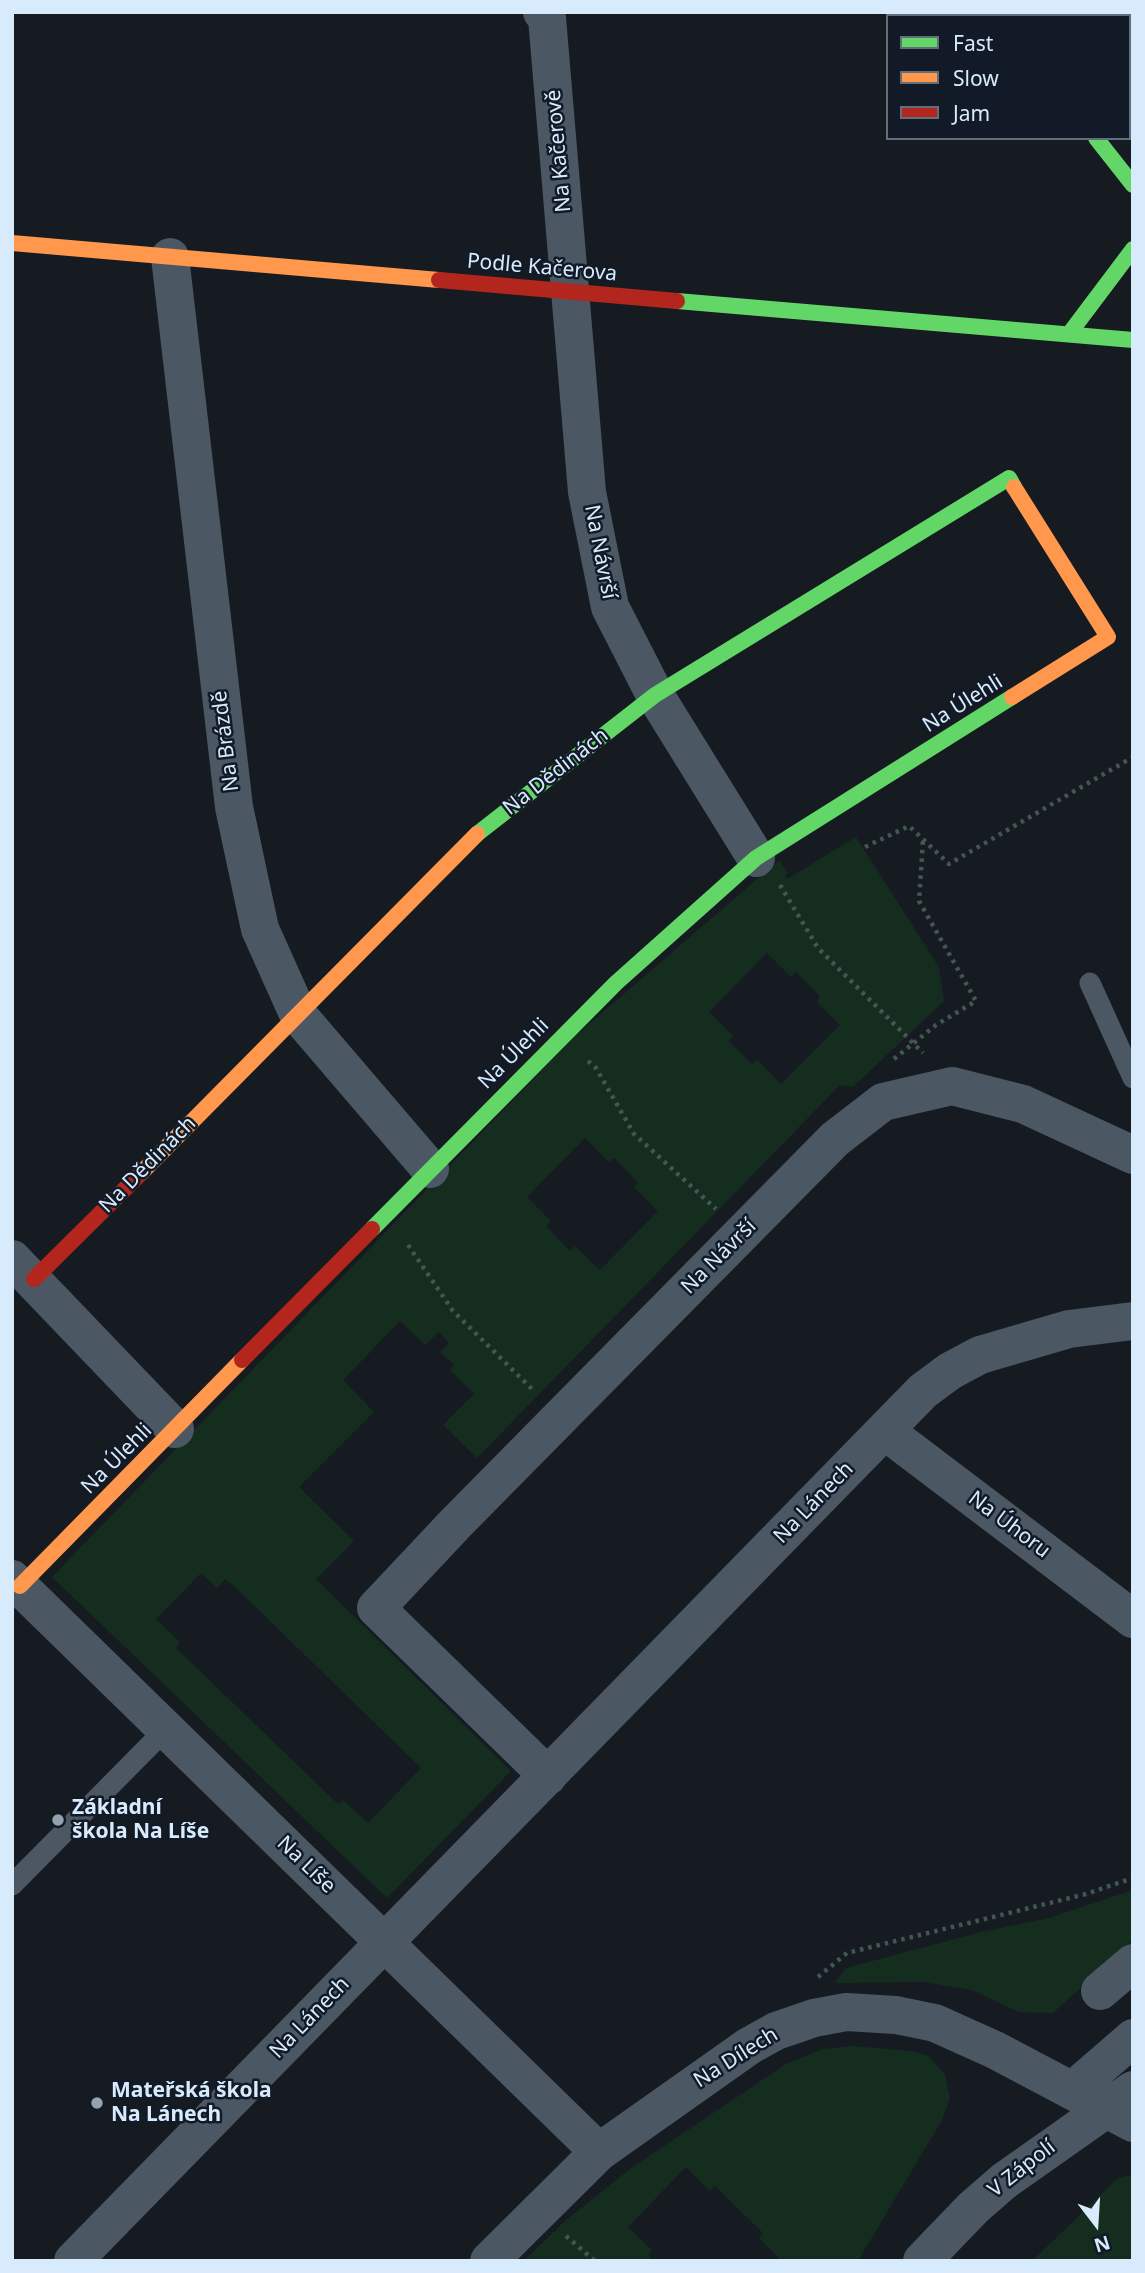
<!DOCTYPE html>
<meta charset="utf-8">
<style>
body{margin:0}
#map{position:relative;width:1145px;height:2273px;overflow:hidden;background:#161b21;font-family:"Noto Sans",sans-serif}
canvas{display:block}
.frame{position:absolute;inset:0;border:14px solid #d8ebfd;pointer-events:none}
.legend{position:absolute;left:886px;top:14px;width:245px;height:126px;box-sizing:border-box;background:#111a26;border:2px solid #616e7c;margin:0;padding:9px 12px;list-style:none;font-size:21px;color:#d8ebfd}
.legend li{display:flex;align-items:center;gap:14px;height:35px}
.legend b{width:35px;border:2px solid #616e7c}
.north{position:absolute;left:1061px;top:2189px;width:70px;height:70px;-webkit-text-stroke:5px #111a26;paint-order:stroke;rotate:163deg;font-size:19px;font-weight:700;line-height:28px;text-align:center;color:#d8ebfd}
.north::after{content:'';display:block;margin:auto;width:24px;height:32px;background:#d8ebfd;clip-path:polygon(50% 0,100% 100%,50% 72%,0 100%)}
</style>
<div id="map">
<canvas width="1145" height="2273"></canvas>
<div class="frame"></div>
<ul class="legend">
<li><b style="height:9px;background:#63d668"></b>Fast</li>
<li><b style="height:9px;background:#ff974d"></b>Slow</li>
<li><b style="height:9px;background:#b3261e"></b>Jam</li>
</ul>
<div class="north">N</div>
</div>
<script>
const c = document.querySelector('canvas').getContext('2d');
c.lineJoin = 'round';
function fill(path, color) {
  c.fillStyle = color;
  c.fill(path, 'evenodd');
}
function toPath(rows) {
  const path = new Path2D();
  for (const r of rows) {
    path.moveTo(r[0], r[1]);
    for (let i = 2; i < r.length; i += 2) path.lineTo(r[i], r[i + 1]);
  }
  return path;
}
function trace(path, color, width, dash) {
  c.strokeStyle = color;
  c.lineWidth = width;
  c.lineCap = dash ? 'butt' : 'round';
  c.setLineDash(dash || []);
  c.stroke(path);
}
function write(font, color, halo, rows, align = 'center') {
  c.font = font + ' "Noto Sans",sans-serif';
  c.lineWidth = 5;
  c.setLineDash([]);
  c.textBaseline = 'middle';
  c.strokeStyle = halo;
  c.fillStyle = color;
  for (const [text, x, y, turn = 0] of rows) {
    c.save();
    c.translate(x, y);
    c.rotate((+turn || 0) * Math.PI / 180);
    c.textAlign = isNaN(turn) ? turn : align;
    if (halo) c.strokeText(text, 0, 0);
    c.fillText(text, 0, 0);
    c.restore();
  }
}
fill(toPath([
 [856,837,939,967,944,1001,853,1087,840,1085,477,1458,443,1425,474,1394,450,1370,454,1365,440,1352,449,1343,439,1332,425,1345,400,1321,343,1380,374,1412,299,1487,354,1541,316,1579,511,1771,387,1898,52,1577,574,1037,779,860,788,873,785,875,787,879],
 [767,953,791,977,796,972,820,996,817,1002,840,1025,781,1084,757,1060,752,1064,729,1041,733,1036,709,1012],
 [585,1138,609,1162,614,1158,638,1182,634,1187,658,1211,600,1270,575,1246,570,1251,546,1226,551,1221,527,1197],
 [201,1573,217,1588,225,1579,235,1587,421,1768,368,1823,343,1800,338,1804,176,1648,180,1642,156,1619],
 [1133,1890,1133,1940,1053,2013,1019,2012,972,1990,924,1982,835,1983,846,1968,981,1932,1049,1918],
 [853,2046,911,2051,927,2055,945,2074,950,2098,942,2120,858,2261,782,2261,759,2238,763,2233,715,2186,710,2191,686,2167,628,2227,652,2250,648,2255,653,2261,524,2261,566,2220,631,2168,786,2064,822,2049],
 [1133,2175,1133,2261,1032,2261,1118,2178]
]), '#142d1e');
trace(toPath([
 [865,847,909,826,949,864,1133,757],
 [780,885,818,948,923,1053],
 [894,1059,936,1025,976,1001,919,901,923,840],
 [588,1061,596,1068,634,1134,716,1209],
 [408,1245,453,1311,534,1391],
 [818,1977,847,1953,1086,1894,1133,1878],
 [566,2236,595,2261]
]), '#425653', 4.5, [3.5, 5]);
trace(toPath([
 [1090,983,1133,1078],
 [12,1885,166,1729]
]), '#4b5762', 21);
trace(toPath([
 [542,12,547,18,587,492,610,607,655,695,756,858],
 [170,257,234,807,260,929,299,1016,430,1169],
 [12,1259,175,1429],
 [885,1431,1133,1619],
 [12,1579,599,2152],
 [548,1776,376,1608,456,1523,835,1139,883,1102,952,1086,1023,1104,1133,1155],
 [1100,1991,1133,1963],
 [1073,2090,1133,2038],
 [73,2261,923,1391,950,1371,980,1355,1069,1329,1133,1321],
 [489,2261,599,2152,749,2046,776,2031,814,2018,846,2012,896,2015,935,2023,995,2050,1133,2123],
 [922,2261,973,2208,1004,2181,1133,2090]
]), '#4b5762', 38);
trace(toPath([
 [1065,12,1068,16],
 [1129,86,1133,90],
 [1096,138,1133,185],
 [677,301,1133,340],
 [1069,334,1133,249],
 [477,834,655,695,1009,478,1014,487],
 [372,1229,616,983,756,858,1012,697]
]), '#63d668', 16);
trace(toPath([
 [12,243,439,280],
 [1012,697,1108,637,1014,487],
 [141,1173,477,834],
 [20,1586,242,1360]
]), '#ff974d', 16);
trace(toPath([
 [988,12,992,16],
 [439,280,677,301],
 [34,1279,141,1173],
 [242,1360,372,1229]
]), '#b3261e', 16);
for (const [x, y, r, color] of [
 [58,1820,7,"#94a2b0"],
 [97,2103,7,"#94a2b0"]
]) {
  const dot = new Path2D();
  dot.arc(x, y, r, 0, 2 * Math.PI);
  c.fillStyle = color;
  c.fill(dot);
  trace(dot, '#111a26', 2.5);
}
write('21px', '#d8ebfd', '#111a26', [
 ["Na Kačerově",559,151,-95],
 ["Podle Kačerova",542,268,5],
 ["Na Návrší",600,552,79],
 ["Na Úlehli",963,704,-32],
 ["Na Brázdě",226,741,-97],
 ["Na Dědinách",556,772,-38],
 ["Na Úlehli",514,1054,-45],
 ["Na Dědinách",148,1165,-45],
 ["Na Návrší",719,1257,-45],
 ["Na Úlehli",117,1459,-45],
 ["Na Lánech",814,1503,-46],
 ["Na Úhoru",1009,1525,37],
 ["Na Líše",306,1865,44],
 ["Na Lánech",310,2018,-46],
 ["Na Dílech",736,2058,-32],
 ["V Zápolí",1022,2169,-38]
]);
write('bold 21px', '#d8ebfd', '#111a26', [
 ["Základní",72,1808],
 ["škola Na Líše",72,1832],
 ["Mateřská škola",111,2091],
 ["Na Lánech",111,2115]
], 'left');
</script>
